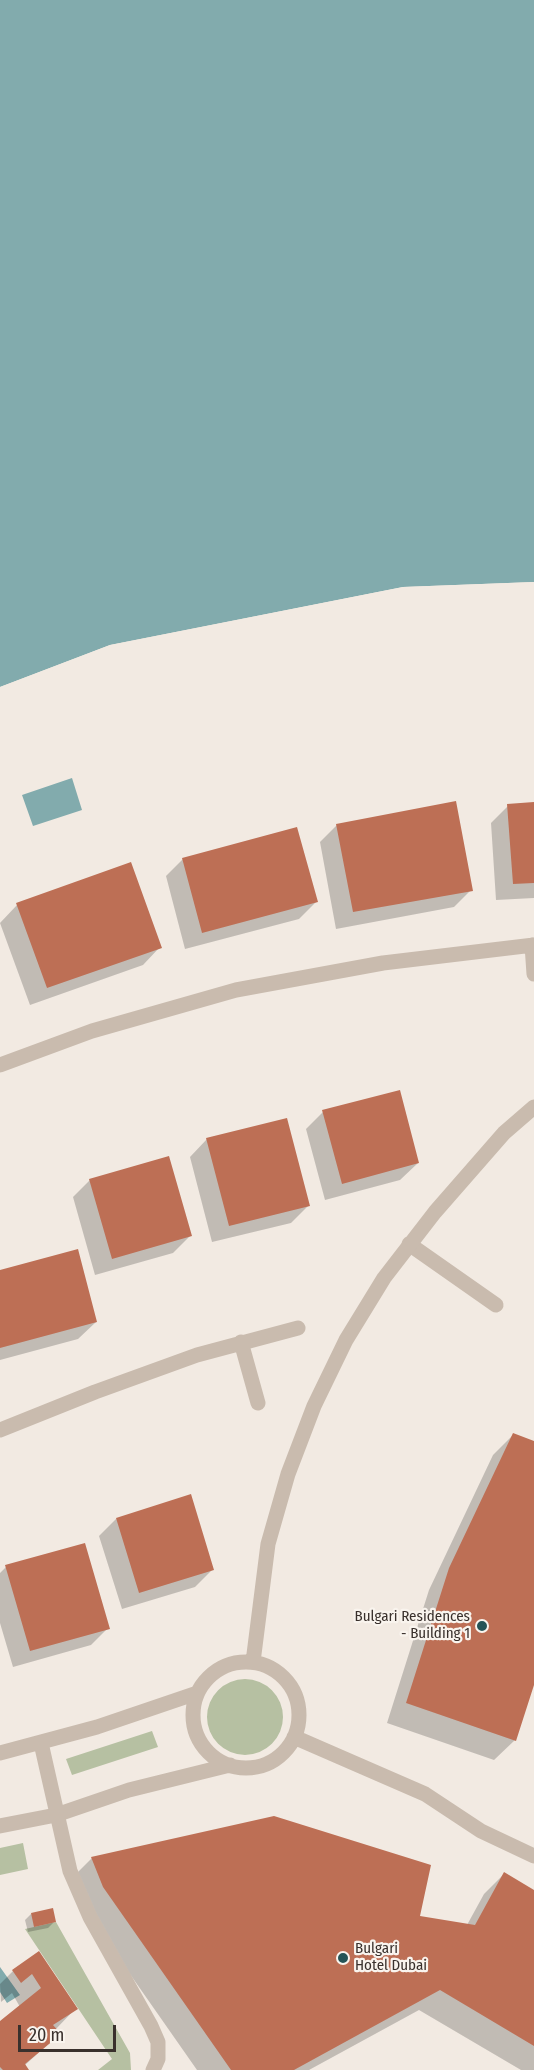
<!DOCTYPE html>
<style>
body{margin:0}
#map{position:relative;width:534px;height:2070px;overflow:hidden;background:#f2eae2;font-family:"Fira Sans Condensed",sans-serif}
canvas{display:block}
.scale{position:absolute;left:18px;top:2025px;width:98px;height:27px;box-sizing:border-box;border:3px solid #39302c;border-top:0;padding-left:8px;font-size:18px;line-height:21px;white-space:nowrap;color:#39302c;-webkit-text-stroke:4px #f9f4ee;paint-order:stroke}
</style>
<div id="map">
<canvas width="534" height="2070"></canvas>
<div class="scale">20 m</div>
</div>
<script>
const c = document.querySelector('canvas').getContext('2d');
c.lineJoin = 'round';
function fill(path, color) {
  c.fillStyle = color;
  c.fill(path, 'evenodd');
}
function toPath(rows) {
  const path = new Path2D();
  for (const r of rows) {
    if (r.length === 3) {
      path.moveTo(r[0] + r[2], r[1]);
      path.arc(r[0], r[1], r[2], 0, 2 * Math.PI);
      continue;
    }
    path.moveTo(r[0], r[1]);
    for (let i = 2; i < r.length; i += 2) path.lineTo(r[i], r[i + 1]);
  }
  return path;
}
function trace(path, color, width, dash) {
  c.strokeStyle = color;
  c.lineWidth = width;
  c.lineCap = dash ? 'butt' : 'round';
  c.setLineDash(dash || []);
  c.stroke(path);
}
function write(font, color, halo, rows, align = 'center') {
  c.font = font + ' "Fira Sans Condensed",sans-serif';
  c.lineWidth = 4.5;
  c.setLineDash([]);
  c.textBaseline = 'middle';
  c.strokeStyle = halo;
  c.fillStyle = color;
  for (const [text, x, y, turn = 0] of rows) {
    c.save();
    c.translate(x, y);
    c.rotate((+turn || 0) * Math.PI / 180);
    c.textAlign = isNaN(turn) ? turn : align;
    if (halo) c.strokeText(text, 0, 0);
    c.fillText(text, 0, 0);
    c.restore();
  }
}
fill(toPath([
 [245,1717,38],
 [152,1731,158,1747,72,1775,66,1759],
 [23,1843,28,1869,0,1875,0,1848],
 [56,1922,130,2053,131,2070,98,2070,112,2059,25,1929]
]), '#b6c0a2');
fill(toPath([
 [0,0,534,0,534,582,403,587,110,645,0,687],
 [72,778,82,810,33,826,22,795],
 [0,1967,20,1995,7,2003,0,1992]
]), '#82abad');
fill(toPath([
 [534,582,534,585,403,590,111,648,0,690,0,687,110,645,403,587]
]), '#f2eae2');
fill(toPath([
 [534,804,534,898,496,900,491,823,508,806],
 [337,825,471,890,454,907,336,929,320,842],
 [183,859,316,902,299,919,185,949,166,876],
 [17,905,160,947,143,965,30,1005,0,923],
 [323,1112,418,1163,400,1180,325,1200,306,1129],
 [207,1139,308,1206,291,1223,212,1242,190,1157],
 [90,1180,190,1236,173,1253,95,1275,73,1197],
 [0,1271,96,1322,78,1339,0,1360],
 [513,1435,534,1442,534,1680,515,1740,494,1760,387,1723,429,1590,493,1455],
 [116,1519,212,1570,195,1587,122,1609,99,1536],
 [6,1567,108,1628,91,1645,13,1667,0,1623,0,1573],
 [92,1858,467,1925,484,1894,504,1874,534,1892,534,2070,521,2070,419,2010,309,2070,197,2070,83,1907,72,1878],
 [31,1914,55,1921,48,1928,28,1932,25,1920],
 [39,1953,76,2008,55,2030,59,2034,24,2066,27,2070,0,2070,0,2023,20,2007,12,1993,1,2002,0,1984,13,1971]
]), '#0003');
fill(toPath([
 [456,801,473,891,353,912,336,824],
 [534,802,534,883,513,884,507,804],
 [297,827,318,902,202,933,182,858],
 [131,862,162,948,47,988,16,903],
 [400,1090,419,1163,342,1184,322,1110],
 [287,1118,310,1206,229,1226,206,1138],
 [169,1156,192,1236,112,1259,89,1179],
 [78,1249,97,1322,0,1348,0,1270],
 [513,1433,534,1441,534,1685,516,1741,406,1703,449,1568],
 [191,1494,214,1570,139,1593,116,1518],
 [85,1543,110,1629,30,1651,5,1565],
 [274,1816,431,1865,420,1916,475,1925,504,1872,534,1890,534,2046,440,1990,294,2070,231,2070,103,1887,91,1857],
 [53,1908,56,1922,34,1927,31,1913],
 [39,1951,78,2009,53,2025,61,2034,25,2064,29,2070,3,2070,0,2067,0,2021,41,1988,32,1974,21,1983,12,1970]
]), '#bd6f55');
trace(toPath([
 [409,1244,496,1305]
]), '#c9bbae', 15);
trace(toPath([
 [532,945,534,974],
 [0,1065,92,1031,236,990,383,963,534,945],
 [241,1342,258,1403],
 [0,1430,95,1392,197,1355,298,1328],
 [253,1662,268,1544,288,1474,314,1406,346,1340,384,1278,435,1212,504,1133,534,1107],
 [246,1715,53],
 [294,1737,425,1794,481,1831,534,1856],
 [41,1743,70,1871,90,1917,151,2026,158,2042,158,2059,153,2070],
 [0,1753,97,1727,197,1693],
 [0,1826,56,1815,129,1790,230,1765]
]), '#c9bbae', 15);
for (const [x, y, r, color] of [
 [482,1626,6,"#245457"],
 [343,1958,6,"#245457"]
]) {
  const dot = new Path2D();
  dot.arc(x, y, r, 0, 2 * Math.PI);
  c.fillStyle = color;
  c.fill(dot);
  trace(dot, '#f9f4ee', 2);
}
write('15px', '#39302c', '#f9f4ee', [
 ["Bulgari Residences",470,1617],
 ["- Building 1",470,1634],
 ["Bulgari",355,1949,"left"],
 ["Hotel Dubai",355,1966,"left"]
], 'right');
</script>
